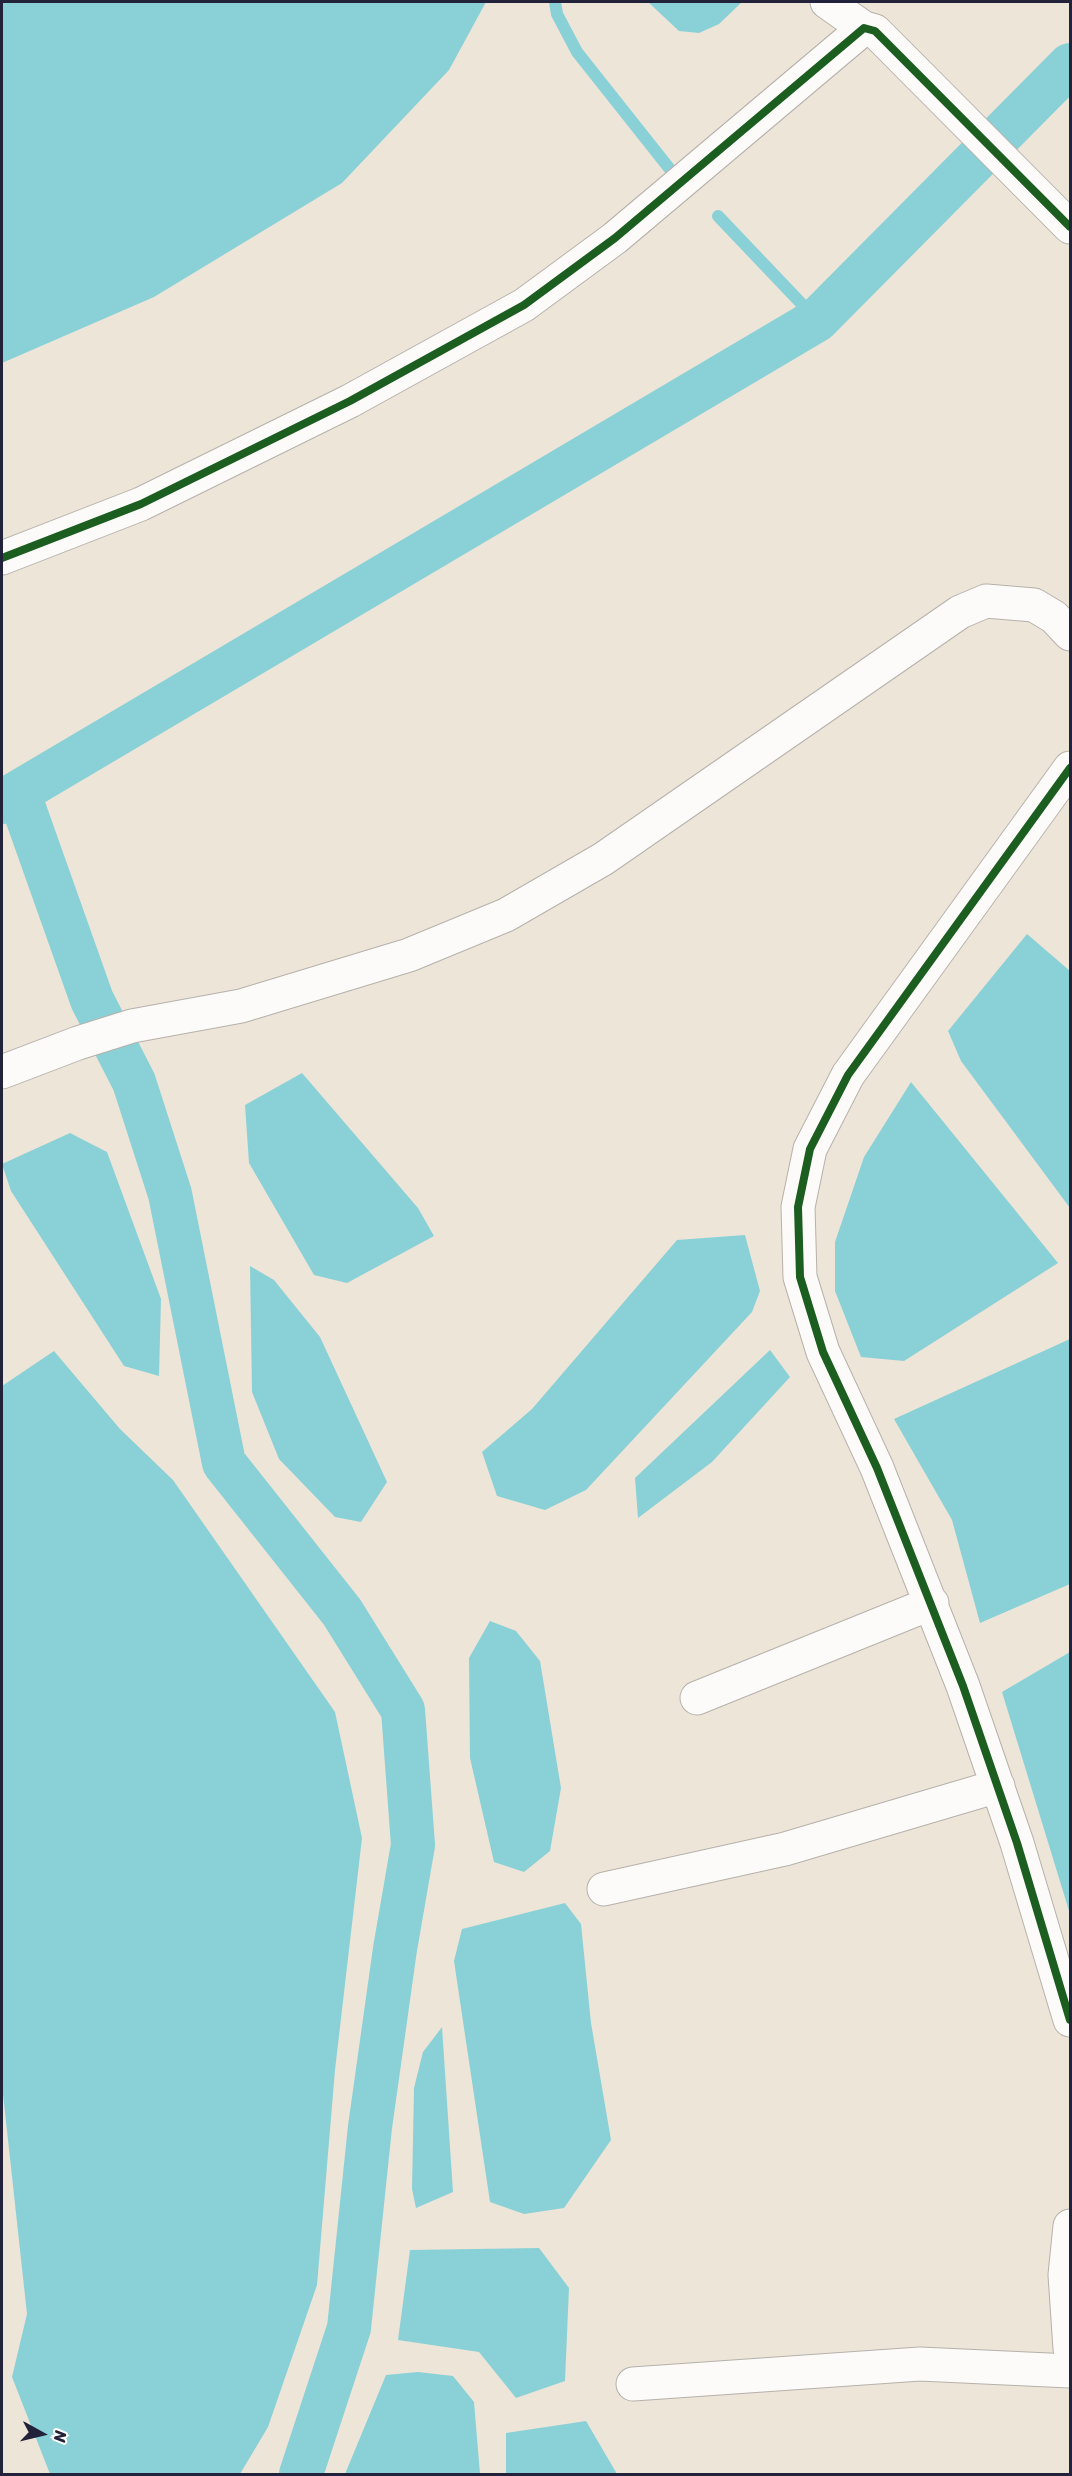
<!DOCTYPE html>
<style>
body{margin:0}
#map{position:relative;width:1072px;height:2476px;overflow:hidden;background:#ede5d8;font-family:Sriracha,sans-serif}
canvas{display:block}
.frame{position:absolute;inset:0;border:3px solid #22223b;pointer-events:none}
.north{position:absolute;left:12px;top:2404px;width:60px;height:60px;-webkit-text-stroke:4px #fff;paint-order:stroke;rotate:98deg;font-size:16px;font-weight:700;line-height:24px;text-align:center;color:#22223b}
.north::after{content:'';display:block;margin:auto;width:21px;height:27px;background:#22223b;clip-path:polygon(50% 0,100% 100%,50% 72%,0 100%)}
</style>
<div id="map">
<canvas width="1072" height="2476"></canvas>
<div class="frame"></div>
<div class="north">N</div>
</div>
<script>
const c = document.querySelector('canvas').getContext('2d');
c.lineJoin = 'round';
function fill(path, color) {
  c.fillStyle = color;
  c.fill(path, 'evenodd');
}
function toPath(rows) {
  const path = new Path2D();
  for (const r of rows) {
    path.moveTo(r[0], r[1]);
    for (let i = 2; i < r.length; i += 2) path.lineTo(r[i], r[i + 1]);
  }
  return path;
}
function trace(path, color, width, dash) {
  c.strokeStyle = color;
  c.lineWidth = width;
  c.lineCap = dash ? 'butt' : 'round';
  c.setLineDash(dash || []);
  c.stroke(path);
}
fill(toPath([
 [2,2,486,2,449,70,342,183,154,297,2,363],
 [648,2,742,2,719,24,699,33,679,31],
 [1027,934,1070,971,1070,1208,961,1061,948,1031],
 [302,1073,418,1208,434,1236,347,1283,314,1275,249,1163,245,1105],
 [911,1082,1058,1263,904,1361,861,1357,835,1291,835,1242,864,1157],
 [70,1133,107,1152,161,1299,159,1376,124,1366,11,1191,2,1164],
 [745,1235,760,1291,752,1312,586,1490,545,1510,497,1496,482,1452,532,1409,677,1240],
 [250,1266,274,1280,320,1337,387,1482,361,1522,335,1517,279,1459,252,1392],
 [1070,1339,1070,1584,980,1623,952,1520,894,1419],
 [770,1350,790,1377,712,1462,638,1518,635,1478],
 [54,1351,120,1429,173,1480,335,1712,362,1838,335,2070,317,2285,268,2427,240,2474,50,2474,12,2377,27,2314,2,2085,2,1386],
 [490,1621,516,1631,540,1661,561,1788,550,1851,524,1872,494,1862,470,1758,469,1658],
 [1070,1652,1070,1914,1002,1692],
 [565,1903,581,1924,591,2023,611,2140,564,2208,524,2214,490,2202,454,1961,462,1929],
 [442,2027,453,2192,416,2208,412,2189,414,2088,423,2052],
 [539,2248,569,2288,565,2381,516,2398,479,2352,398,2340,410,2250],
 [418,2372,453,2376,474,2402,480,2474,345,2474,386,2375],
 [586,2421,617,2474,506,2474,506,2433]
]), '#89d1d7');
trace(toPath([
 [555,2,557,14,577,52,669,168],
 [718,216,817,320]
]), '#89d1d7', 12);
trace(toPath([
 [19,794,92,1000,134,1082,170,1194,224,1463,342,1612,403,1710,413,1845,395,1949,370,2127,349,2328,301,2474],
 [2,802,817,320,1070,65]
]), '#89d1d7', 44);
const minor = toPath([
 [827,2,864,28],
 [2,558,141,504,350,401,524,305,615,238,864,28,875,31,887,43,1070,227],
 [1070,768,848,1075,810,1149,798,1207,800,1277,823,1352,877,1468,963,1686,1017,1843,1070,2020],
 [2,1072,78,1043,132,1026,241,1006,409,955,506,915,603,859,960,612,986,601,1034,605,1054,617,1070,634],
 [697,1698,932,1603],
 [604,1889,785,1849,998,1786],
 [1070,2226,1065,2275,1070,2349],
 [633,2384,920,2364,1070,2371]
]);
trace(minor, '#b6b1ab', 35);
trace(minor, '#fcfbf9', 33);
trace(toPath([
 [2,558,141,504,350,401,524,305,615,238,864,28,875,31,887,43,1070,227],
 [1070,768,848,1075,810,1149,798,1207,800,1277,823,1352,877,1468,963,1686,1017,1843,1070,2020]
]), '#1b5e20', 8);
</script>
